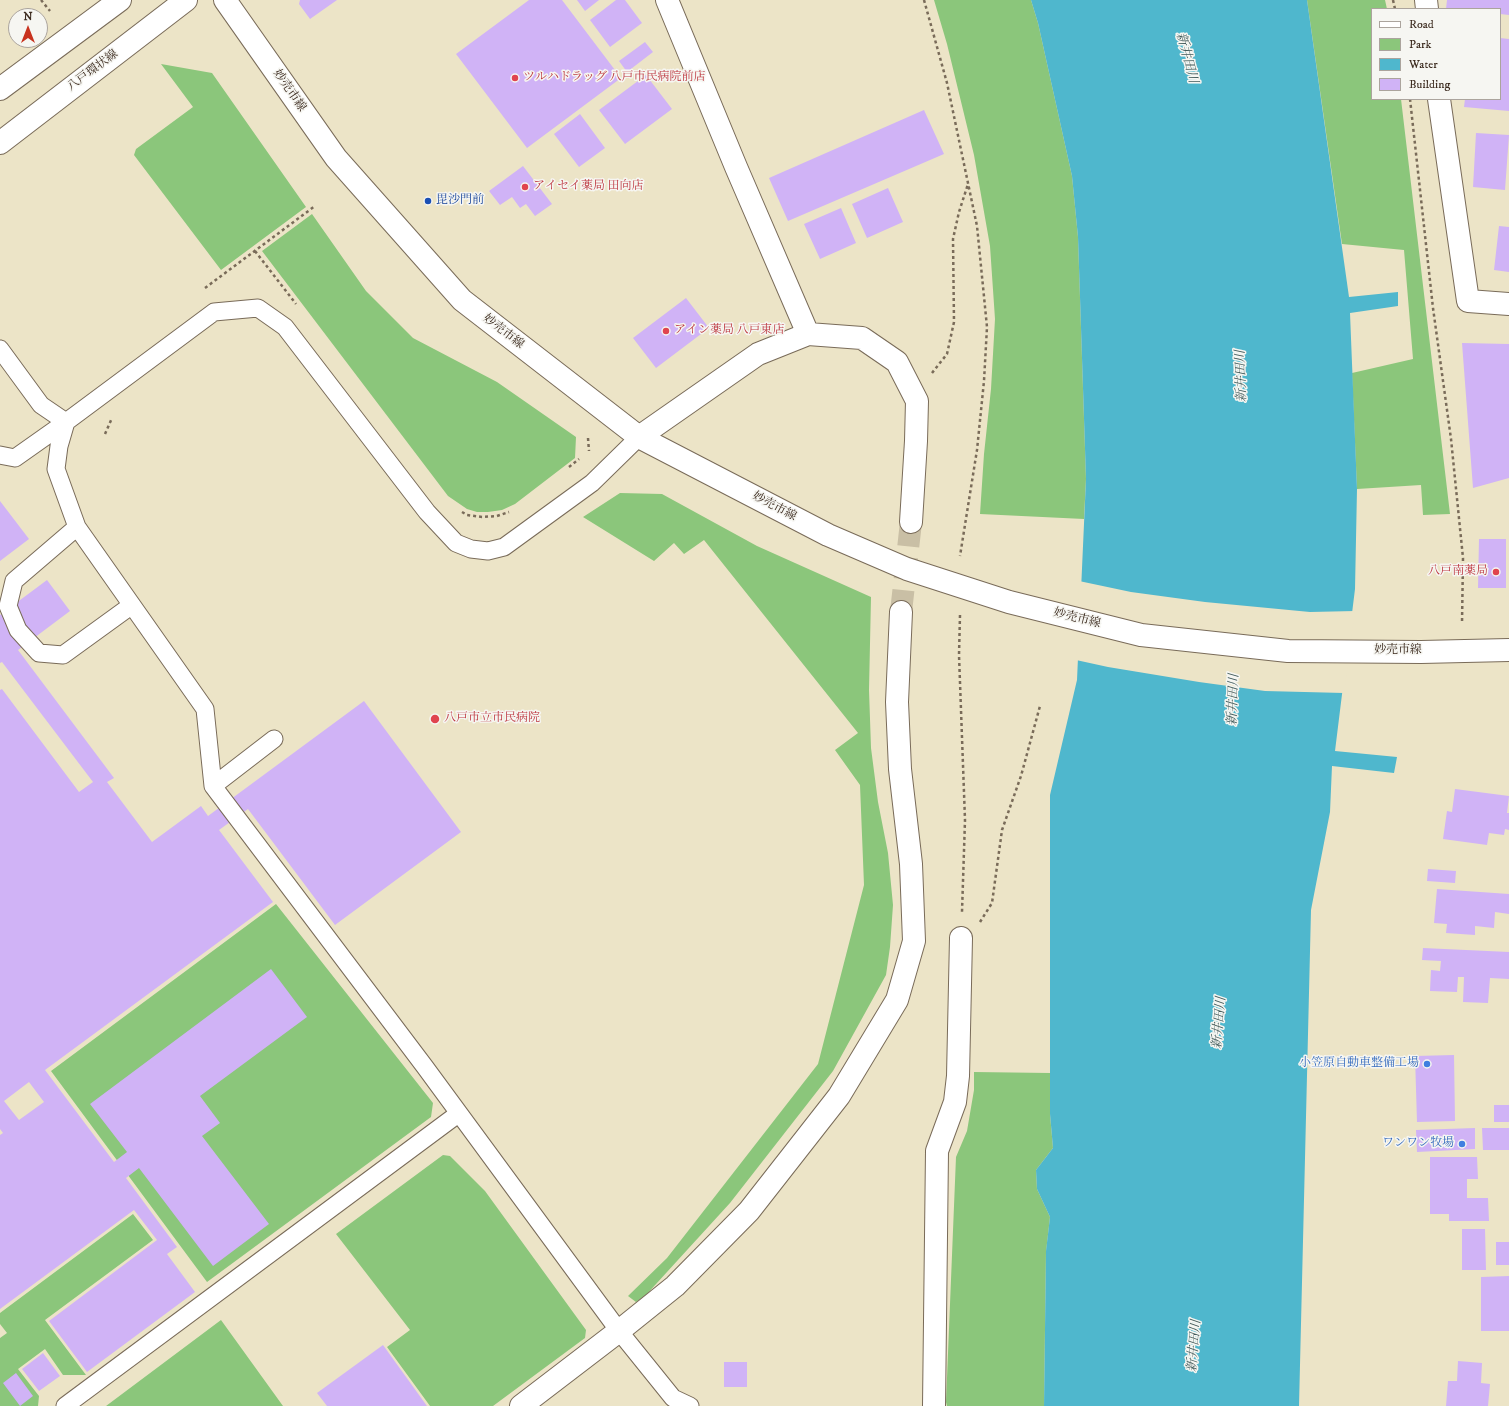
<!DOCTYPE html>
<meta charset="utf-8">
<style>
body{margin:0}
#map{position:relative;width:1509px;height:1406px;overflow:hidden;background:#ece4c7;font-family:"IM FELL DW Pica",serif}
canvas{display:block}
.legend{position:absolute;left:1371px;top:8px;width:130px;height:92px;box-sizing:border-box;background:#f6f6f2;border:1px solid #aba49d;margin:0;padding:5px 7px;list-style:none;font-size:12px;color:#3b2a1e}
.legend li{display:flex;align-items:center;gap:8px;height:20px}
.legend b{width:20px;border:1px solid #aba49d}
.north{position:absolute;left:8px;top:8px;width:40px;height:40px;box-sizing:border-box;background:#f6f6f2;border:1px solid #aba49d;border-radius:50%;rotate:0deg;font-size:11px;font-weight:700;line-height:16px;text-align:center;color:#3b2a1e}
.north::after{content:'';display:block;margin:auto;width:14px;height:18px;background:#c8321e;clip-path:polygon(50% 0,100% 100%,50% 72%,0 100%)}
</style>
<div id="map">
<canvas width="1509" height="1406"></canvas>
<ul class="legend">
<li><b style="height:5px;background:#fff"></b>Road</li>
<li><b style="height:11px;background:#8bc67b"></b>Park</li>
<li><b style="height:11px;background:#4fb7cd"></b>Water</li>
<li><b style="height:11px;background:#d0b3f6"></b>Building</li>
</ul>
<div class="north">N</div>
</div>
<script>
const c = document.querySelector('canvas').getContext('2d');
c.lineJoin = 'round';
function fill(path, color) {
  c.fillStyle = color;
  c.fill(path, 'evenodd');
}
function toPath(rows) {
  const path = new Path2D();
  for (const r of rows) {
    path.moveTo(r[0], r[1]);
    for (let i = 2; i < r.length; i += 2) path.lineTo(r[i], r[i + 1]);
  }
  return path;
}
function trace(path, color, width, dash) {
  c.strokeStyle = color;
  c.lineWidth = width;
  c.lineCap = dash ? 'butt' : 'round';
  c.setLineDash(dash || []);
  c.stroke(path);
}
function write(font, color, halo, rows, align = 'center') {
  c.font = font + ' "IM FELL DW Pica","Noto Serif JP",serif';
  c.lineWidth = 3;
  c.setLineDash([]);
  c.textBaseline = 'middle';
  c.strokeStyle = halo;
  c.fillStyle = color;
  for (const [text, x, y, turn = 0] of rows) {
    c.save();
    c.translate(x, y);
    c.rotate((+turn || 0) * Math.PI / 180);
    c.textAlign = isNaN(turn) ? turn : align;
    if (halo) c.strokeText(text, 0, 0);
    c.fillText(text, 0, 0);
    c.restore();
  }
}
fill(toPath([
 [934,0,1031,0,1038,23,1072,176,1078,237,1086,479,1084,519,980,514,984,454,991,389,995,319,990,246,974,155,947,44],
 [1307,0,1385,0,1387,9,1372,9,1372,99,1401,99,1450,514,1423,515,1421,485,1357,489,1352,373,1413,359,1404,250,1342,244],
 [161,64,212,73,306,207,221,270,134,155,136,149,193,107],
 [312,214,366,291,413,338,497,382,576,437,575,458,515,504,502,510,488,512,477,512,467,509,448,496,262,251],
 [620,493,662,494,757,546,871,597,869,690,871,748,878,802,888,853,893,905,890,947,886,975,833,1071,730,1203,646,1295,636,1302,628,1296,667,1258,818,1064,864,885,860,785,835,750,858,733,704,540,684,554,674,543,654,561,583,517],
 [276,904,433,1103,431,1117,207,1282,51,1071],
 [974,1072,1050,1073,1050,1114,1053,1148,1036,1170,1037,1189,1050,1217,1046,1252,1044,1406,947,1406,946,1402,956,1157,967,1131,974,1090],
 [443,1155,450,1156,485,1191,586,1330,585,1338,493,1406,430,1406,387,1347,410,1330,336,1234],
 [133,1214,153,1240,45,1320,86,1375,63,1375,45,1349,18,1369,39,1396,38,1406,0,1406,0,1338,7,1333,0,1324,0,1313],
 [221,1320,283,1406,106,1406]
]), '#8bc67b');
fill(toPath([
 [1031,0,1307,0,1349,297,1398,292,1398,306,1350,313,1357,489,1355,589,1335,751,1397,757,1394,773,1332,766,1330,812,1311,910,1299,1406,1044,1406,1046,1251,1050,1217,1037,1189,1036,1170,1053,1148,1050,1114,1050,795,1077,680,1086,479,1078,237,1072,176,1038,23]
]), '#4fb7cd');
fill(toPath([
 [1079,581,1131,592,1205,602,1310,612,1355,611,1344,693,1265,691,1199,682,1108,667,1076,660]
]), '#ece4c7');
fill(toPath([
 [300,0,337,0,310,19,299,4],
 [529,0,562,0,621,78,527,148,456,54],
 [577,0,599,0,585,11],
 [616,0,625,0,642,23,610,47,590,20],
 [1447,0,1509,0,1509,15,1500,14,1500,9,1446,9],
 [1500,38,1509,39,1509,111,1464,107,1465,99,1500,99],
 [645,42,653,52,627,72,619,61],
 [646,75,672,109,625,144,599,110],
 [924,110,944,154,788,221,769,178],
 [580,114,605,148,579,167,554,134],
 [1476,133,1509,135,1505,190,1473,187],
 [523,166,552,204,535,216,526,204,520,208,512,197,500,205,489,191],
 [888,188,903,222,867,238,852,204],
 [841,208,856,243,820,259,804,224],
 [1499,226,1509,227,1509,272,1494,270],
 [686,298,709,328,656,368,633,338],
 [1462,343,1509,344,1509,478,1473,488],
 [0,501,29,539,0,561],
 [1479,539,1506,539,1506,588,1478,588],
 [47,580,70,611,18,650,114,778,107,782,152,842,201,806,208,816,364,701,461,832,335,925,248,809,219,830,273,902,45,1070,114,1162,127,1152,90,1104,271,969,307,1017,200,1096,220,1123,202,1136,269,1224,213,1266,139,1168,126,1178,177,1247,167,1254,195,1292,87,1372,49,1321,157,1240,134,1210,0,1309,0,1135,3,1133,0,1129,0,690,2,689,79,792,93,782,2,662,0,663,0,615],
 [29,1082,44,1102,19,1120,4,1101],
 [1455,789,1509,796,1507,813,1509,813,1509,830,1505,829,1504,835,1489,833,1487,845,1443,839,1447,811,1452,812],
 [1428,869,1456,871,1455,883,1427,881],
 [1437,889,1509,894,1509,914,1495,912,1494,928,1475,926,1475,935,1446,933,1447,924,1434,923],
 [1423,948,1509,952,1509,979,1490,978,1488,1003,1463,1002,1464,977,1458,977,1457,992,1430,991,1431,970,1440,971,1441,961,1422,960],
 [1454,1055,1455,1121,1417,1122,1415,1056],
 [1494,1105,1509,1105,1509,1122,1494,1122],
 [1475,1128,1475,1149,1417,1152,1416,1130],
 [1482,1128,1509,1128,1509,1150,1483,1150],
 [1430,1157,1477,1157,1478,1179,1467,1179,1467,1198,1488,1198,1489,1221,1449,1221,1449,1214,1430,1214],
 [1462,1229,1485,1229,1486,1270,1462,1270],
 [1496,1242,1509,1242,1509,1265,1496,1265],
 [1509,1276,1509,1331,1481,1331,1481,1277],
 [383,1345,427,1406,327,1406,317,1393],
 [43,1353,60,1376,39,1391,22,1369],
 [1458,1361,1482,1363,1481,1383,1490,1384,1488,1406,1446,1406,1448,1381,1457,1381],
 [724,1362,747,1362,747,1387,724,1387],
 [16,1373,33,1396,20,1406,3,1383]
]), '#d0b3f6');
trace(toPath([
 [901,612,911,522]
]), '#c9bfa5', 22, [22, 11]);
const service = toPath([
 [0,349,41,405,66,422],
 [66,422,59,446,56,469,77,527,205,709,213,786,425,1067,619,1331,673,1398,690,1406],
 [0,455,15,458,66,422,214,312,258,308,285,327,427,512,456,543,471,549,488,551,504,547,592,483,639,437],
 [77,527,14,581,8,606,18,630,39,653,63,655,132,605],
 [213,786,274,739],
 [65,1406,458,1114]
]);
const minor = toPath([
 [667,0,736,167,808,334],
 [1426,0,1427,9],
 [1439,99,1468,301,1509,304],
 [639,437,758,354,808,334,862,338,897,362,917,401,916,441,911,522],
 [521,1406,619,1331,675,1286,749,1211,839,1096,897,1000,914,941,911,864,900,769,897,702,901,612],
 [934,1406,937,1151,955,1102,958,1076,961,938]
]);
const secondary = toPath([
 [225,0,336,158,462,300,639,437,828,535,907,569,1009,602,1141,635,1288,651,1421,652,1509,650]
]);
const primary = toPath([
 [0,89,120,0],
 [0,143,186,0]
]);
trace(service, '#796b59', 19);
trace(minor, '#796b59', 24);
trace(secondary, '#796b59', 24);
trace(primary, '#796b59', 24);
trace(toPath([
 [41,0,50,11],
 [924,0,947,83,977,226,987,327,984,381,977,450,960,556],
 [1393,0,1395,9],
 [1410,99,1433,308,1451,439,1463,558,1462,623],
 [255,251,296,304],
 [205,288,315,206],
 [932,373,947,354,954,322,953,239,959,212,968,184],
 [105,434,112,418],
 [588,438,589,451],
 [569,467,579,459],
 [462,512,467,515,482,517,497,516,509,512],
 [960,615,959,655,965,820,962,912],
 [980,922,992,903,1002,830,1021,776,1040,706]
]), '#796b59', 2.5, [3, 3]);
trace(service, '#fff', 17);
trace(minor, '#fff', 22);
trace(secondary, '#fff', 22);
trace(primary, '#fff', 22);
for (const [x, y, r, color] of [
 [515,78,4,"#e0444e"],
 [525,187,4,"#e0444e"],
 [428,201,4,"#1a4fb4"],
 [666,331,4,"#e0444e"],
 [1496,572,4,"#e0444e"],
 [435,719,5,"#e0444e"],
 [1427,1064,4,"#3f7fe0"],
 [1462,1144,4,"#3f7fe0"]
]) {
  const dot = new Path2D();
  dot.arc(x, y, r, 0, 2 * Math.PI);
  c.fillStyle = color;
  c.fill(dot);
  trace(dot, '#f6f6f2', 1.5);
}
write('12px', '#3b2a1e', '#f6f6f2', [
 ["八戸環状線",93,71,-37],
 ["妙売市線",289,91,55],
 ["妙売市線",503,332,38],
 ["妙売市線",774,507,28],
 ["妙売市線",1077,619,14],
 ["妙売市線",1398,651]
]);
write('12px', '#be3a42', '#f6f6f2', [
 ["ツルハドラッグ 八戸市民病院前店",523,78],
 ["アイセイ薬局 田向店",533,187],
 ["アイン薬局 八戸東店",674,331],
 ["八戸南薬局",1488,572,"right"],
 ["八戸市立市民病院",444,719]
], 'left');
write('12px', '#164399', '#f6f6f2', [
 ["毘沙門前",436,201]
], 'left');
write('12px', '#366cbe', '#f6f6f2', [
 ["小笠原自動車整備工場",1419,1064],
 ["ワンワン牧場",1454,1144]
], 'right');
write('italic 13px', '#425b5b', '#f6f6f2', [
 ["新井田川",1186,58,75],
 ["新井田川",1242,376,-92],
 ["新井田川",1234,700,-88],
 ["新井田川",1220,1023,-85],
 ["新井田川",1195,1346,-85]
]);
</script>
